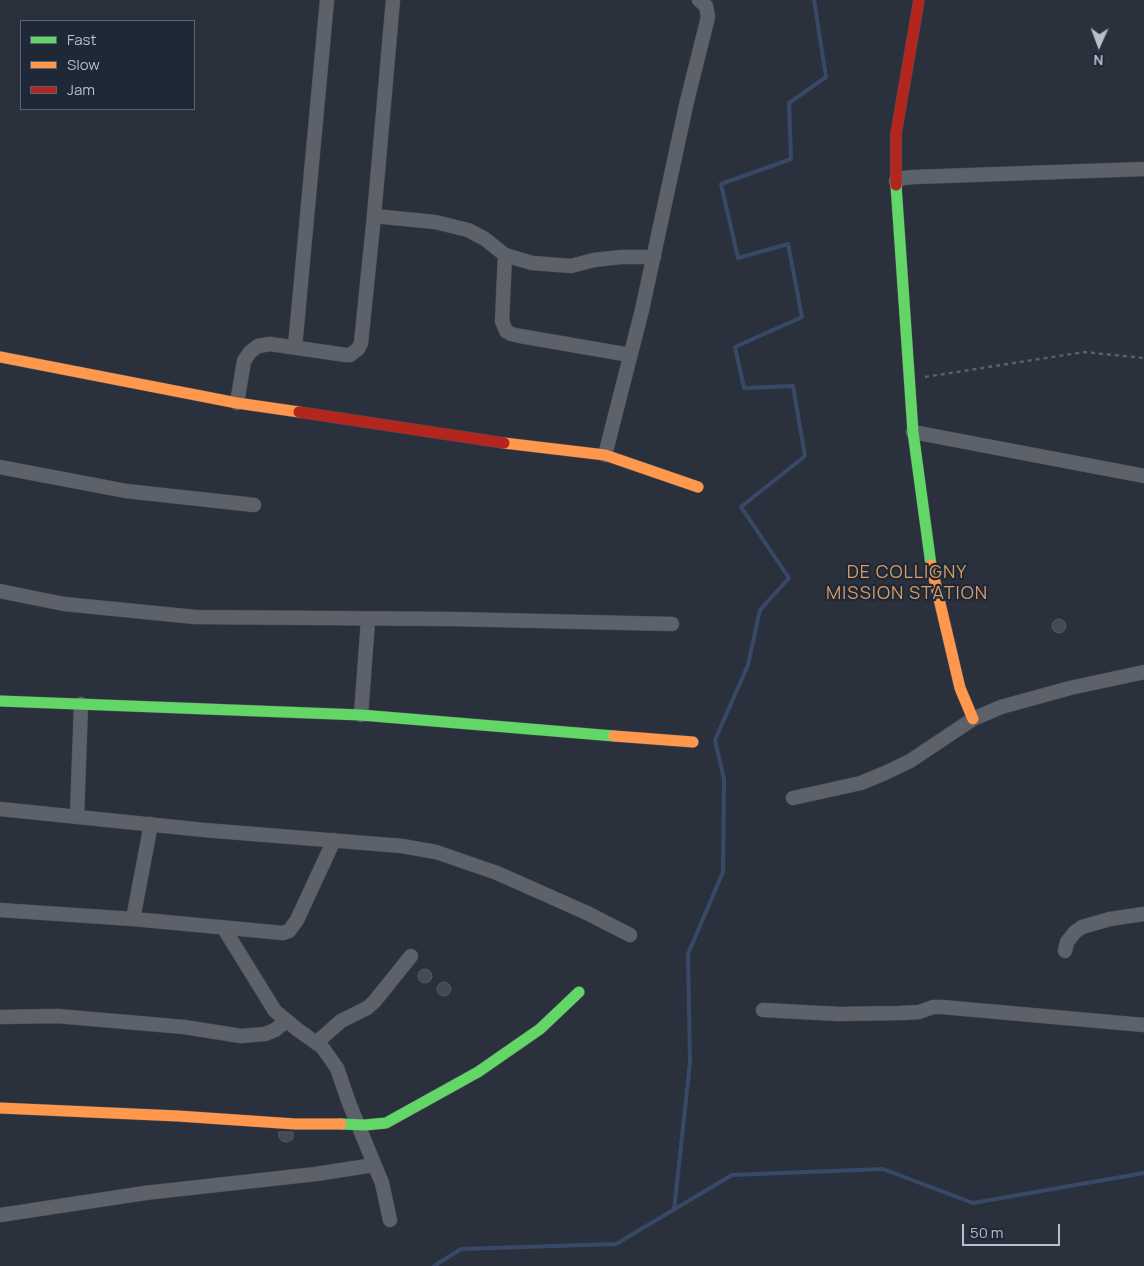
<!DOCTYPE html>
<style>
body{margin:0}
#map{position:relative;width:1144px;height:1266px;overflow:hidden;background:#2b313c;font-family:Manrope,sans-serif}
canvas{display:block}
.legend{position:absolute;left:20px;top:20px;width:175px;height:90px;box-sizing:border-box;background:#1e2837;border:1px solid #5b6473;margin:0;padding:6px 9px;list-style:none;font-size:15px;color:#b7becc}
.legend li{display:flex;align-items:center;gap:10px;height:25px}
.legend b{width:25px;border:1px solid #5b6473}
.north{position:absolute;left:1074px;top:20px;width:50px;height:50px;-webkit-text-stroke:4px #1e2837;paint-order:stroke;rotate:182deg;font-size:14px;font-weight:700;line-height:20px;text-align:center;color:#b7becc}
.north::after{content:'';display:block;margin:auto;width:18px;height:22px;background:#b7becc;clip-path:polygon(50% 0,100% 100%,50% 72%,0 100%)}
.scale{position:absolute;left:962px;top:1224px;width:98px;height:22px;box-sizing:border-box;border:2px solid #b7becc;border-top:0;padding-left:6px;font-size:15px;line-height:18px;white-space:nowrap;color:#b7becc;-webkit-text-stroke:4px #1e2837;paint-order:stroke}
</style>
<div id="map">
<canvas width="1144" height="1266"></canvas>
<ul class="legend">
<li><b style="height:6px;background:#63d668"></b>Fast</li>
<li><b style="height:6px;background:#ff974d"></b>Slow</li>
<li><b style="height:6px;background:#b3261e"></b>Jam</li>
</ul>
<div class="north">N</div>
<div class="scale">50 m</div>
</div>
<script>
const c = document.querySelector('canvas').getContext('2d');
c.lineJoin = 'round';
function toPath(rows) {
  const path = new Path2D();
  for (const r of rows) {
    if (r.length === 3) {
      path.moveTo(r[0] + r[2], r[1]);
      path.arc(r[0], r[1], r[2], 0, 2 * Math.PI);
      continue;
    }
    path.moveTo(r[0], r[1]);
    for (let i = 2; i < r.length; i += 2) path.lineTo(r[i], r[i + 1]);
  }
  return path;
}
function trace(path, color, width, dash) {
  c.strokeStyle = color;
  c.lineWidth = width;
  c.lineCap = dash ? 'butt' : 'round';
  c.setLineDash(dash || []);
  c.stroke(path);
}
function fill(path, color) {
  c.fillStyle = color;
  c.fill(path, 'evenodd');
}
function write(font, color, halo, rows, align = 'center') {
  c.font = font + ' Manrope,sans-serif';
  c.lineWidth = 4.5;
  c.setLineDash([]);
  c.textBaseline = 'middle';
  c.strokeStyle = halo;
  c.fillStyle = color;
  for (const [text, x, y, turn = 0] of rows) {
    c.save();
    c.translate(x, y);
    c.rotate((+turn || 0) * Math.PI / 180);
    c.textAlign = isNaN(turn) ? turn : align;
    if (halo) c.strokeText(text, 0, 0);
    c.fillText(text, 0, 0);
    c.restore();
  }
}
trace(toPath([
 [674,1210,690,1063,688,954,723,872,724,779,715,740,748,665,760,610,789,578,741,507,805,456,793,386,744,388,735,347,802,317,788,244,738,258,721,184,791,159,789,103,826,77,814,0],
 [434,1266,461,1249,616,1244,732,1175,883,1169,973,1203,1144,1173]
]), '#374966', 4);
const building = toPath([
 [1059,626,7],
 [425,976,7],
 [444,989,7],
 [279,1132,293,1132,293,1139,287,1142,282,1141,279,1137,279,1132]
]);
fill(building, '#444a52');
trace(building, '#545963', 1);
const street = toPath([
 [896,181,904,178,914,177,1144,169],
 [374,216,435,222,468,230,485,239,505,255,532,263,571,266,594,260,621,257,654,257],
 [505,255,502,321,506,331,511,334,520,336,630,355],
 [295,347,327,0],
 [237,403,244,361,250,352,258,346,270,344,346,355,350,355,358,349,361,343,374,216,393,0],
 [913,432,1144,476],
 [605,455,642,310,687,101,708,17,706,6,699,0],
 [0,467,126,491,254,505],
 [0,591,64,604,195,617,452,619,672,624],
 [361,715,368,620],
 [793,798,861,783,885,773,910,761,973,719,1001,707,1070,688,1144,672],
 [0,809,204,830,402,846,436,852,497,873,587,913,630,935],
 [77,817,81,704],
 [0,910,133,919,283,933,289,931,297,920,334,840],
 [133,919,151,824],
 [223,927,275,1011,298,1030,322,1047,337,1068,349,1103,382,1183,390,1220],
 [1065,951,1067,942,1075,932,1082,927,1110,919,1144,914],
 [763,1010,839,1014,901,1013,919,1012,933,1007,942,1007,1144,1025],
 [0,1017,57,1016,184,1027,241,1036,265,1034,275,1030,286,1021],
 [316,1043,341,1021,367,1008,374,1002,411,956],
 [0,1215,145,1193,316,1174,374,1165]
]);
const fast = toPath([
 [896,185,913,432,931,565],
 [0,701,361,715,614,736],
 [341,1124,365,1125,386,1123,478,1072,540,1029,579,992]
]);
const slow = toPath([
 [0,357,237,403,299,412],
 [504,443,605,455,698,487],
 [931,565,960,688,973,719],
 [614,736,693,742],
 [0,1108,178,1116,295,1124,341,1124]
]);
const jam = toPath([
 [896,185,896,134,919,0],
 [299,412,504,443]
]);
trace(street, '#484d55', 15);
trace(fast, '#484d55', 12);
trace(slow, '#484d55', 12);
trace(jam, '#484d55', 12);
trace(toPath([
 [925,377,1084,352,1144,358]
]), '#5a6066', 2.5, [4, 4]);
trace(street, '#5d6169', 14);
trace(fast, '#63d668', 11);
trace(slow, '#ff974d', 11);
trace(jam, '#b3261e', 11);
c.letterSpacing = '1px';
write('18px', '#d99b64', '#1e2837', [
 ["DE COLLIGNY",907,573],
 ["MISSION STATION",907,594]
]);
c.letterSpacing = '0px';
</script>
